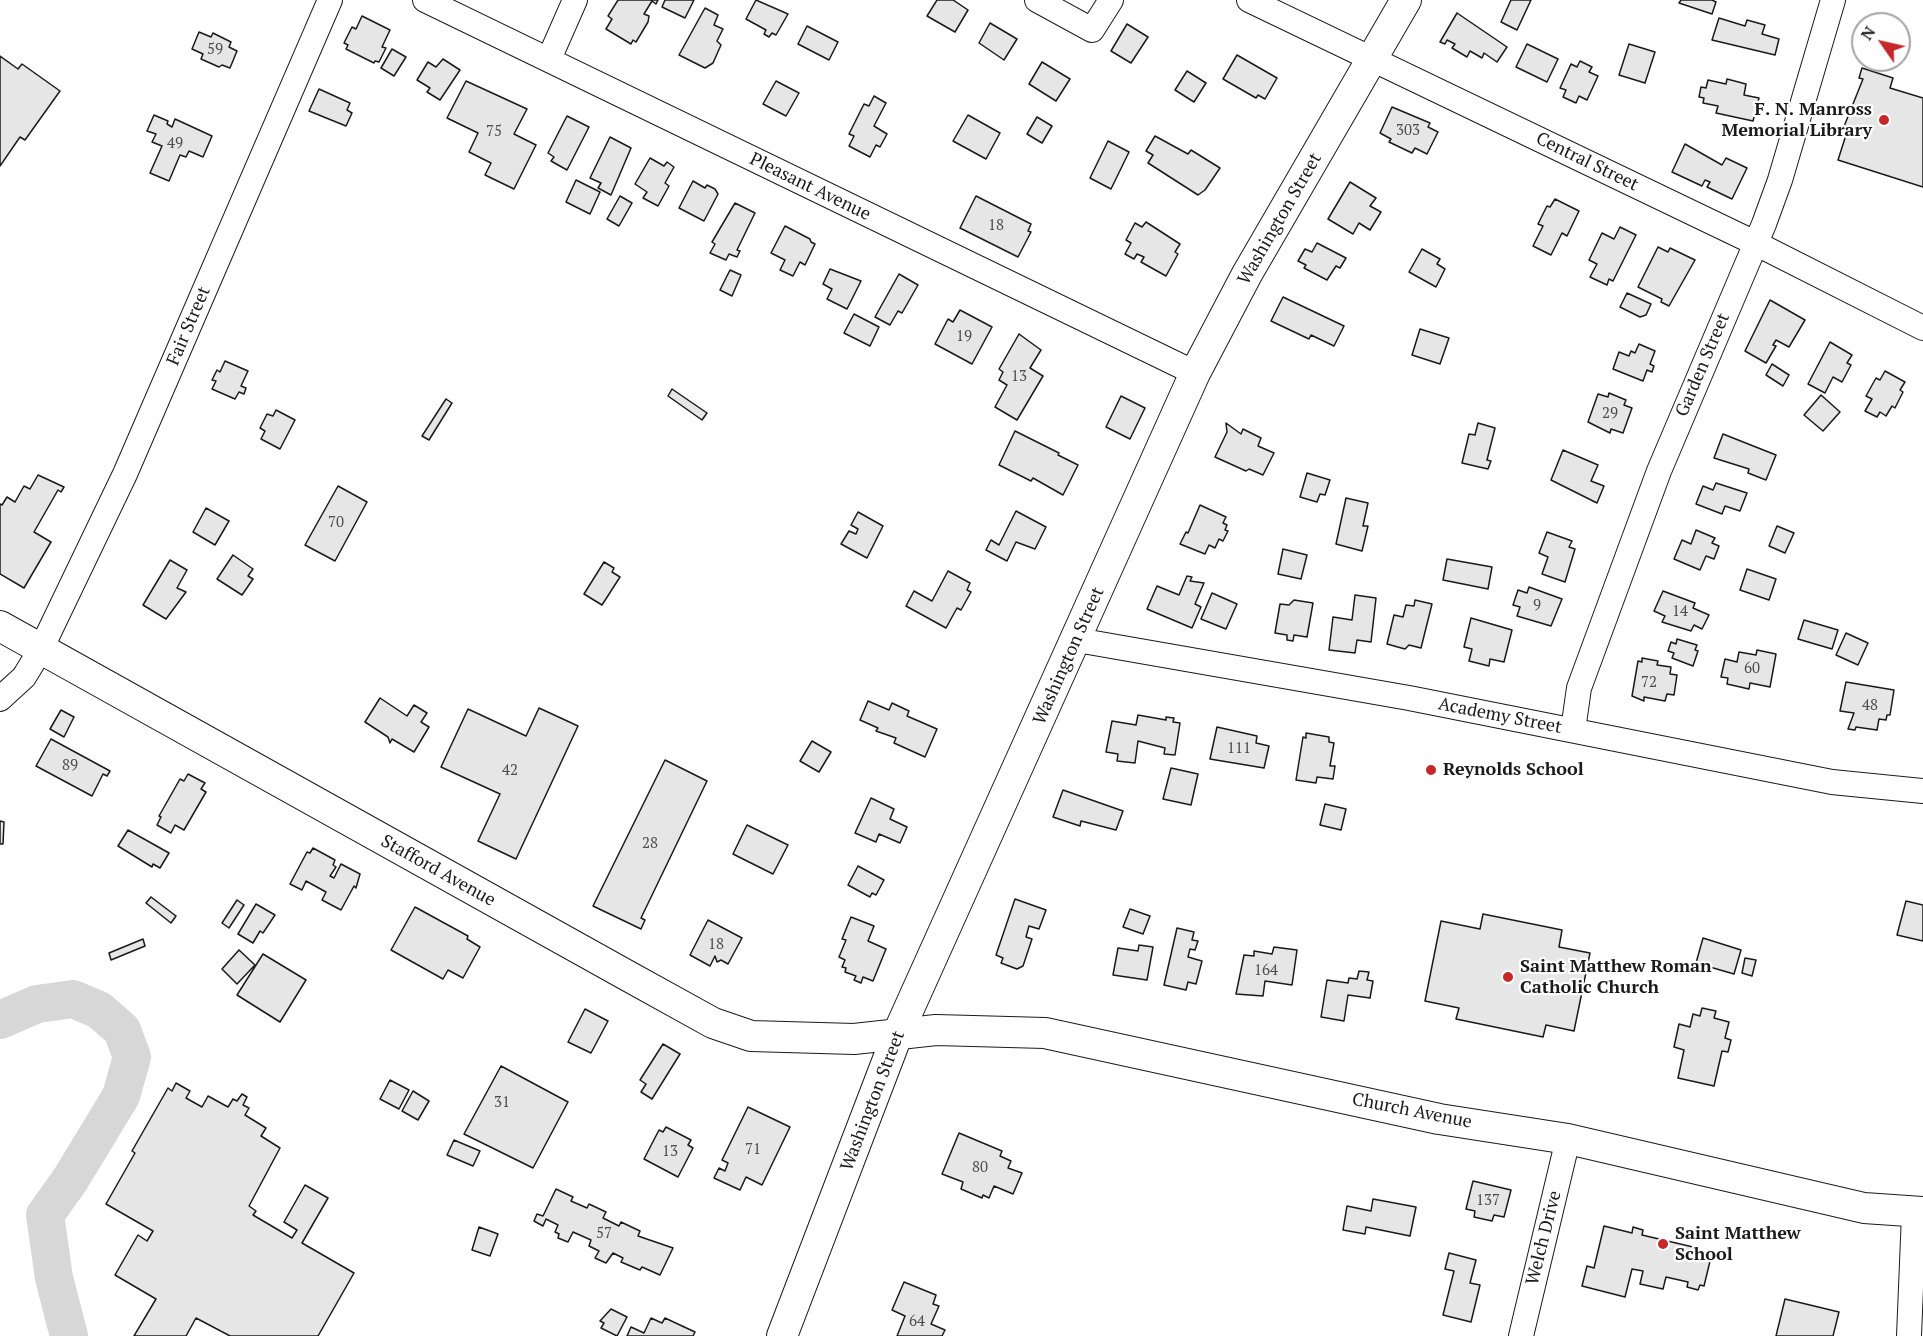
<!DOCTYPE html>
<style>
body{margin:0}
#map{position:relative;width:1923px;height:1336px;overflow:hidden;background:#fff;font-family:"PT Serif",serif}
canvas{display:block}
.north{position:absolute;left:1851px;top:12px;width:60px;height:60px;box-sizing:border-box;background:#fff;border:2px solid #a3a3a3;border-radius:50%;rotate:304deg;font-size:16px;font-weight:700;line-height:24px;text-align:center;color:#1a1a1a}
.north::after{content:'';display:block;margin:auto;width:21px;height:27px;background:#c62828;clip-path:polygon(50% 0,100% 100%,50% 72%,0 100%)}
</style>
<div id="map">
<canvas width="1923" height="1336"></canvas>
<div class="north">N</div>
</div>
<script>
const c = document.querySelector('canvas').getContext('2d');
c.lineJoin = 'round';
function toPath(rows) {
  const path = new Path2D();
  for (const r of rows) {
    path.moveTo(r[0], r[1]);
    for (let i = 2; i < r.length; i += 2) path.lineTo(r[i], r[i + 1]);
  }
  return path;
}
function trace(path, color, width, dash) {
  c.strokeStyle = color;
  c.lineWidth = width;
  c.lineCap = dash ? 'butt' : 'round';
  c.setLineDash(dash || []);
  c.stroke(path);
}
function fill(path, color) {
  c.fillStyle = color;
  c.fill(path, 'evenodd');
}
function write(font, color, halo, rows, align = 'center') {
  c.font = font + ' "PT Serif",serif';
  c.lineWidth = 4.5;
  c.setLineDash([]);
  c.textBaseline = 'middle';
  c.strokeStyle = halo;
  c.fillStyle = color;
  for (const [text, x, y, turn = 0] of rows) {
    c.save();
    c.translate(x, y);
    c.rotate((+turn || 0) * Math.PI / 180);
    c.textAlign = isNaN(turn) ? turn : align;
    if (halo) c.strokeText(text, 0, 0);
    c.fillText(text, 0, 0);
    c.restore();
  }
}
trace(toPath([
 [0,1020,37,1004,73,999,99,1010,122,1030,132,1057,121,1096,70,1180,45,1215,54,1278,69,1336]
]), '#d7d7d7', 38);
const building = toPath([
 [618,0,658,0,656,4,652,1,644,14,649,16,648,22,636,42,633,40,631,44,606,29,612,19,608,16,618,0],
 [665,0,694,0,685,18,662,7,665,0],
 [756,0,788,14,776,35,772,33,769,37,764,34,766,30,746,19,756,0],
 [937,0,953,0,968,10,955,32,927,16,937,0],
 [1511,0,1531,0,1517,30,1501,22,1511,0],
 [1681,0,1712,0,1716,2,1712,14,1679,3,1681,0],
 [705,8,718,15,714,25,723,29,717,41,721,45,713,63,705,68,679,55,705,8],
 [1457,13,1507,47,1497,62,1484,53,1482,58,1470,51,1467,57,1452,48,1455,44,1447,40,1445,44,1440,42,1457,13],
 [362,16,390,30,382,47,386,48,379,62,375,61,374,63,346,49,348,45,344,43,352,27,356,29,362,16],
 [1719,18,1745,26,1747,20,1765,25,1762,34,1779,39,1775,55,1712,40,1719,18],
 [990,23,1017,39,1004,60,979,43,990,23],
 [1127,24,1148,37,1131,63,1111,51,1127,24],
 [807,26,838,42,829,60,798,44,807,26],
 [199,32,211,37,213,33,231,42,229,47,237,51,230,68,222,65,219,67,201,59,203,54,192,49,199,32],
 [1527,44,1558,59,1547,82,1516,67,1527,44],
 [1629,44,1655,52,1645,83,1619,75,1629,44],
 [392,49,406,57,394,76,381,68,392,49],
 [1237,55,1277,78,1265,99,1258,95,1256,98,1223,79,1237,55],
 [0,56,18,69,22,64,60,91,25,140,20,137,0,166,0,56],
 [443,59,460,70,440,100,427,92,430,88,417,80,428,62,436,67,443,59],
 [1580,61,1592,67,1589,72,1598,76,1587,100,1579,96,1576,103,1563,97,1566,90,1560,88,1571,64,1577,67,1580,61],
 [1042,62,1070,79,1056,101,1029,84,1042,62],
 [1862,68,1893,78,1890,88,1923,98,1923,187,1838,160,1846,135,1841,134,1863,79,1859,78,1862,68],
 [1187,71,1206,83,1194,102,1175,90,1187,71],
 [1727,79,1746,84,1744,95,1759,98,1753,121,1716,113,1718,106,1703,103,1704,98,1699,97,1701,87,1706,88,1708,80,1726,84,1727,79],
 [466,81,527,109,514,134,536,145,514,189,485,175,491,163,469,152,478,133,447,118,466,81],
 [776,81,799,93,786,116,763,104,776,81],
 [319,89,350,103,347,110,352,113,346,126,309,111,319,89],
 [874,96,886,103,874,126,887,134,880,147,876,145,870,157,849,146,854,136,849,134,864,104,869,106,874,96],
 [1392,107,1430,123,1428,127,1438,132,1427,154,1415,148,1412,153,1389,142,1391,139,1380,133,1392,107],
 [154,115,168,121,167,124,172,127,175,119,212,136,203,157,189,151,186,157,180,155,169,181,150,173,162,146,152,142,156,134,147,131,154,115],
 [968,115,1000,133,986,159,953,141,968,115],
 [567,116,589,127,567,170,551,161,554,157,548,153,567,116],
 [1037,117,1052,126,1042,143,1027,134,1037,117],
 [1155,136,1188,154,1191,150,1220,168,1205,190,1198,195,1148,163,1153,155,1146,151,1155,136],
 [610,137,631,148,611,195,598,188,601,183,590,178,610,137],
 [1108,141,1129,152,1111,189,1090,178,1108,141],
 [1685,144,1722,165,1726,158,1747,168,1732,199,1707,187,1710,182,1705,180,1702,186,1672,172,1685,144],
 [650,158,664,166,667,162,674,167,665,183,669,186,658,206,643,198,647,192,635,184,650,158],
 [576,180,600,192,590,214,566,202,576,180],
 [693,181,705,188,707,185,715,189,718,194,704,221,679,208,693,181],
 [1350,182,1376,198,1370,206,1381,212,1370,230,1359,223,1353,234,1328,219,1350,182],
 [620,196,632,203,619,226,607,219,620,196],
 [976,196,1031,224,1028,231,1031,232,1018,257,960,228,976,196],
 [1555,199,1579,211,1567,236,1562,233,1551,255,1533,246,1543,226,1538,224,1547,206,1550,207,1555,199],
 [735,203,755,213,737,250,740,251,737,257,729,254,726,260,710,253,715,244,712,242,735,203],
 [1146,222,1180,244,1175,252,1178,254,1166,276,1141,262,1144,257,1137,254,1134,259,1125,254,1131,243,1126,240,1135,223,1142,227,1146,222],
 [785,226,810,239,811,242,815,244,805,265,800,262,793,276,780,270,785,260,771,253,785,226],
 [1620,227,1636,235,1613,281,1609,279,1607,285,1590,277,1597,264,1589,260,1602,233,1614,239,1620,227],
 [1317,243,1346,258,1340,268,1336,266,1327,280,1304,268,1306,265,1298,261,1305,249,1312,252,1317,243],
 [1658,247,1668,252,1670,248,1695,260,1669,306,1661,302,1662,299,1638,287,1658,247],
 [1422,249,1440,259,1437,264,1445,269,1436,287,1409,272,1422,249],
 [830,269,861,281,847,309,827,299,832,289,823,284,830,269],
 [730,270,741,275,732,296,720,290,730,270],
 [899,274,918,285,902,313,898,311,890,325,875,317,899,274],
 [1627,293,1651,304,1646,315,1640,317,1620,307,1627,293],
 [1283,297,1344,326,1334,346,1311,335,1309,339,1271,321,1283,297],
 [1770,300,1805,320,1789,347,1776,340,1773,345,1776,346,1766,363,1745,351,1770,300],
 [960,310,992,327,972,364,935,344,948,319,953,322,960,310],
 [854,314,879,327,870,346,844,333,854,314],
 [1420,329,1449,338,1440,364,1412,355,1420,329],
 [1019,334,1041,350,1030,368,1043,376,1017,420,995,407,1007,385,999,380,1003,372,999,369,1019,334],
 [1830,342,1852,355,1847,363,1851,365,1842,382,1833,377,1825,393,1808,384,1830,342],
 [1639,344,1655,351,1650,364,1654,366,1652,372,1647,370,1643,381,1613,369,1619,352,1629,356,1631,351,1635,353,1639,344],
 [225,361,248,371,241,386,246,388,244,394,239,392,235,399,212,389,216,381,212,380,217,370,220,372,225,361],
 [1772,364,1789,375,1783,386,1766,375,1772,364],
 [1885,371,1905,382,1900,390,1903,392,1895,408,1892,406,1886,416,1880,412,1877,417,1865,411,1872,399,1866,396,1876,378,1880,380,1885,371],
 [672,389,707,413,702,420,668,396,672,389],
 [1609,393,1626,400,1624,405,1632,408,1623,433,1611,429,1610,433,1588,422,1598,394,1608,397,1609,393],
 [1821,395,1840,412,1823,431,1804,415,1821,395],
 [1121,396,1145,408,1130,439,1106,427,1121,396],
 [446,399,452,403,429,440,422,436,446,399],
 [276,410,295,420,280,449,261,439,265,431,260,428,267,414,273,416,276,410],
 [1226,423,1241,434,1243,429,1261,438,1258,446,1274,453,1263,475,1249,469,1246,471,1215,457,1227,432,1226,423],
 [1478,423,1495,428,1487,460,1491,461,1488,469,1462,463,1469,434,1475,435,1478,423],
 [1015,431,1059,453,1058,455,1078,465,1063,495,1033,478,1031,481,999,465,1015,431],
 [1723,434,1776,455,1766,480,1748,473,1749,469,1714,458,1723,434],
 [1563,450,1598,465,1591,481,1604,486,1597,503,1551,480,1563,450],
 [1307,473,1330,480,1325,495,1320,494,1317,502,1300,497,1307,473],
 [38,475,64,487,61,492,58,490,34,532,51,542,24,588,0,574,0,504,2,505,7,497,15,502,24,486,30,489,38,475],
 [1716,483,1747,493,1740,511,1725,506,1722,514,1696,504,1703,486,1713,490,1716,483],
 [338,486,367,502,335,561,305,545,338,486],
 [1346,498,1368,503,1363,526,1368,526,1362,551,1336,544,1346,498],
 [1200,505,1226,517,1223,523,1227,525,1225,530,1228,531,1223,541,1219,539,1215,548,1209,545,1205,554,1180,544,1186,532,1188,533,1200,505],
 [206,508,229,521,215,545,193,532,206,508],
 [1016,511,1046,527,1035,549,1016,542,1007,561,986,550,991,540,999,545,1016,511],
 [858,512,883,526,867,558,841,544,849,531,856,534,858,529,851,525,858,512],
 [1777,526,1794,533,1785,553,1769,546,1777,526],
 [1696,530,1715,538,1712,543,1719,546,1714,559,1706,556,1700,570,1674,559,1682,540,1691,544,1696,530],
 [1547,532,1572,541,1569,547,1575,549,1565,582,1542,574,1548,557,1539,553,1547,532],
 [1283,549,1307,555,1301,579,1278,574,1283,549],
 [233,555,253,569,248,576,253,579,242,595,217,579,233,555],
 [1447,559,1492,567,1488,589,1443,580,1447,559],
 [170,560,187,570,177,588,186,592,166,619,143,605,170,560],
 [604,562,614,568,612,572,620,577,602,605,584,594,604,562],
 [1747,569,1776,579,1769,600,1740,590,1747,569],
 [948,571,970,583,967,590,971,592,961,610,957,608,946,628,906,606,914,591,932,601,948,571],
 [1187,576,1192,577,1190,581,1204,583,1195,604,1201,607,1192,628,1147,609,1157,586,1179,595,1187,576],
 [1529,587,1562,599,1551,626,1517,616,1520,607,1513,605,1518,590,1527,593,1529,587],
 [1663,591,1695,603,1693,608,1709,615,1702,629,1694,625,1691,631,1662,622,1665,616,1654,611,1663,591],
 [1212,593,1237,604,1226,629,1201,619,1212,593],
 [1355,595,1376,598,1371,642,1357,640,1355,653,1329,650,1333,617,1352,620,1355,595],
 [1294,600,1313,603,1307,637,1294,635,1293,641,1287,640,1287,635,1275,633,1280,604,1289,605,1294,600],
 [1415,600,1432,604,1421,648,1409,645,1405,649,1387,644,1394,615,1403,617,1406,605,1414,606,1415,600],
 [1471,618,1512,630,1504,662,1490,659,1489,666,1469,661,1472,649,1464,647,1471,618],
 [1804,620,1838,630,1832,649,1798,639,1804,620],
 [1846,633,1868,643,1858,665,1836,655,1846,633],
 [1677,639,1697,645,1695,650,1698,651,1693,666,1672,658,1674,653,1668,651,1671,642,1676,644,1677,639],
 [1757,650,1776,654,1770,687,1750,683,1749,689,1727,684,1728,678,1721,677,1725,659,1737,662,1739,652,1756,655,1757,650],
 [1642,658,1658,661,1657,665,1671,667,1670,674,1677,675,1674,695,1667,694,1665,701,1644,697,1644,701,1632,696,1638,661,1642,662,1642,658],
 [1846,682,1894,690,1890,715,1887,715,1886,720,1879,719,1877,730,1856,727,1855,730,1848,729,1854,713,1840,711,1846,682],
 [380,698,407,716,414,705,427,713,421,722,429,727,414,752,392,739,390,743,388,737,365,722,380,698],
 [868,701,889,710,892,703,909,711,907,716,937,729,925,757,894,743,896,738,876,731,878,728,860,720,868,701],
 [539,708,578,726,516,859,478,841,500,794,441,767,468,709,526,736,539,708],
 [61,710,74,717,64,737,50,729,61,710],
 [1138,715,1166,720,1166,717,1174,718,1173,722,1180,723,1175,755,1164,754,1165,748,1138,741,1135,763,1117,761,1118,754,1106,752,1112,721,1136,725,1138,715],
 [1217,727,1257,736,1256,743,1269,746,1264,768,1210,759,1217,727],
 [1306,733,1329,737,1329,742,1334,743,1330,766,1335,766,1333,779,1317,777,1316,783,1296,780,1303,737,1306,738,1306,733],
 [51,739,110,771,107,776,103,774,92,796,36,766,51,739],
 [812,741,831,752,819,772,800,761,812,741],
 [665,760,707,781,641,918,645,920,641,929,593,906,665,760],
 [1171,768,1198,774,1191,805,1163,799,1171,768],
 [188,774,205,783,201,789,206,792,184,830,175,825,171,833,157,825,161,817,159,816,180,779,184,781,188,774],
 [1063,790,1123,811,1116,830,1081,821,1080,826,1053,817,1063,790],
 [871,798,894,809,890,819,907,827,900,843,879,834,876,842,855,833,871,798],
 [1325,804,1346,809,1341,830,1320,825,1325,804],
 [0,821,4,822,3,844,0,844,0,821],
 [747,825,788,845,773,874,733,854,747,825],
 [128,830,169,853,160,868,153,864,152,867,118,846,128,830],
 [313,848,335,860,333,865,336,867,330,876,334,878,341,864,360,874,356,888,354,886,341,910,322,900,326,892,306,881,302,890,290,884,307,852,310,853,313,848],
 [858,866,884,880,876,895,872,893,870,897,848,885,858,866],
 [151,897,176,916,171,923,146,903,151,897],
 [1015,899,1046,910,1039,929,1029,926,1026,937,1032,939,1023,966,1017,969,1001,963,1003,958,996,955,1015,899],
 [237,900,244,905,229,928,222,923,237,900],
 [1906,901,1923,905,1923,941,1897,935,1906,901],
 [256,904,275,915,263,933,260,931,253,943,238,934,256,904],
 [415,907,468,936,467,939,480,947,463,978,448,970,443,979,391,950,415,907],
 [1130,909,1150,916,1143,934,1123,927,1130,909],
 [1483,914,1562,930,1559,947,1590,953,1574,1031,1546,1025,1543,1037,1456,1019,1459,1008,1425,1001,1441,921,1480,929,1483,914],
 [851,917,874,926,868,941,886,949,873,981,863,977,861,983,854,980,856,976,845,972,846,968,842,967,845,960,839,957,846,940,842,939,851,917],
 [708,920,742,938,728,964,721,960,717,962,715,956,710,966,690,955,708,920],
 [1177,928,1194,932,1192,940,1198,941,1195,950,1190,949,1188,957,1202,961,1196,984,1188,982,1186,990,1164,985,1177,928],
 [1703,938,1741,950,1734,974,1696,963,1703,938],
 [143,939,145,946,111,960,109,953,143,939],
 [1139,945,1153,947,1147,980,1113,975,1118,948,1138,951,1139,945],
 [1274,947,1297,950,1292,985,1265,981,1263,996,1236,994,1244,955,1254,956,1254,951,1272,954,1274,947],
 [239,950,255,965,237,984,222,969,239,950],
 [263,954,306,980,280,1022,237,995,263,954],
 [1745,958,1756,960,1752,976,1742,973,1745,958],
 [1359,971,1369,972,1367,980,1373,981,1370,998,1348,995,1344,1021,1321,1017,1327,980,1348,983,1349,978,1357,979,1359,971],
 [1702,1008,1716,1011,1714,1018,1729,1022,1725,1038,1731,1040,1728,1052,1722,1051,1714,1086,1678,1078,1684,1050,1674,1047,1679,1024,1690,1027,1693,1014,1700,1016,1702,1008],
 [585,1009,608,1021,591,1053,568,1042,585,1009],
 [663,1044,680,1054,652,1099,641,1092,646,1084,640,1080,663,1044],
 [501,1066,568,1102,533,1168,464,1134,501,1066],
 [390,1080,409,1090,399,1109,380,1099,390,1080],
 [176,1083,190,1091,186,1098,202,1107,208,1096,228,1107,233,1099,237,1101,242,1094,247,1097,243,1105,249,1108,245,1115,266,1128,261,1136,280,1148,249,1206,256,1211,253,1215,292,1238,297,1230,284,1222,305,1185,328,1198,302,1243,354,1273,318,1336,230,1336,196,1318,186,1336,134,1336,156,1299,115,1275,138,1235,147,1241,153,1231,106,1204,135,1153,132,1151,168,1088,172,1091,176,1083],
 [413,1091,429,1101,418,1120,402,1111,413,1091],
 [748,1107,790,1127,762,1185,746,1177,740,1190,714,1178,719,1168,725,1171,728,1163,722,1160,748,1107],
 [666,1127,691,1140,688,1145,693,1148,678,1177,644,1159,659,1130,663,1132,666,1127],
 [959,1133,1002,1151,1000,1156,1011,1161,1008,1168,1022,1173,1013,1194,994,1186,989,1198,983,1195,982,1198,961,1189,963,1182,942,1174,959,1133],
 [454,1140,480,1151,473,1166,447,1155,454,1140],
 [1473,1181,1511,1190,1504,1217,1494,1215,1492,1221,1474,1217,1475,1211,1466,1209,1473,1181],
 [556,1189,573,1197,571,1201,587,1208,589,1204,606,1212,603,1218,619,1226,621,1222,640,1231,638,1236,673,1248,660,1275,642,1267,640,1270,621,1262,623,1258,613,1253,606,1263,595,1258,599,1251,589,1246,591,1240,573,1232,568,1242,558,1238,559,1234,555,1232,558,1225,546,1219,543,1226,534,1221,537,1214,543,1216,556,1189],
 [1373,1199,1416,1207,1410,1236,1366,1227,1365,1234,1343,1230,1347,1206,1371,1211,1373,1199],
 [1604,1226,1632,1233,1633,1227,1643,1230,1642,1235,1693,1247,1692,1253,1711,1257,1704,1286,1700,1285,1698,1290,1687,1287,1688,1282,1666,1277,1663,1289,1640,1284,1643,1271,1632,1269,1625,1297,1582,1286,1587,1266,1594,1268,1604,1226],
 [479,1227,498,1234,490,1256,472,1250,479,1227],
 [1449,1253,1476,1260,1470,1283,1480,1285,1471,1322,1443,1315,1454,1271,1445,1269,1449,1253],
 [904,1282,936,1295,933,1304,939,1306,931,1324,945,1330,942,1336,897,1336,905,1316,892,1310,904,1282],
 [1785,1299,1839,1312,1833,1336,1776,1336,1785,1299],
 [611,1309,627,1317,617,1336,601,1328,604,1323,600,1321,611,1309],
 [651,1318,662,1323,665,1318,695,1332,693,1336,627,1336,631,1327,644,1333,651,1318]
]);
fill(building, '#e6e6e6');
trace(building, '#1a1a1a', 1.5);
const minor = toPath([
 [425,0,1195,373],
 [1037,0,1092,30,1111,0],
 [1249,0,1755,243,1923,328],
 [549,59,575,0],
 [1077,640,1409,698,1832,782,1923,791],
 [0,699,24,677,41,649,125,474,330,0],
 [1573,730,1579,688,1659,471,1764,224,1780,180,1833,0],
 [1521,1336,1568,1139],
 [1909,1336,1914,1214]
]);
const major = toPath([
 [0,626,628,976,713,1023,751,1036,854,1039,936,1030,1045,1033,1439,1119,1568,1139,1864,1208,1923,1212],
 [782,1336,898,1033,1195,373,1247,274,1406,0]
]);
trace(minor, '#1a1a1a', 26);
trace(major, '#1a1a1a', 32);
trace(minor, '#fff', 24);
trace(major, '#fff', 30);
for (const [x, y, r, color] of [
 [1884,120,6,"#c62828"],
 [1431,770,6,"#c62828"],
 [1508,977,6,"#c62828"],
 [1663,1244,6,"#c62828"]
]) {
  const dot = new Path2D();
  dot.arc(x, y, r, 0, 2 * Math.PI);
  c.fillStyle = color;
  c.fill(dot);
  trace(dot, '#fff', 2);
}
write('15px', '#4d4d4d', null, [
 ["59",215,50],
 ["303",1408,131],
 ["75",494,132],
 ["49",175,144],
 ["18",996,226],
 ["19",964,337],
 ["13",1019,377],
 ["29",1610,414],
 ["70",336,523],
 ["9",1537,606],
 ["14",1680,612],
 ["60",1752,669],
 ["72",1649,683],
 ["48",1870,706],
 ["111",1239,749],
 ["89",70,766],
 ["42",510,771],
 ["28",650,844],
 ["18",716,945],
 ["164",1266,971],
 ["31",502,1103],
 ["71",753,1150],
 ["13",670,1152],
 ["80",980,1168],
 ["137",1488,1201],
 ["57",604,1234],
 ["64",917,1322]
]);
write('bold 18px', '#1a1a1a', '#fff', [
 ["F. N. Manross",1872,110,"right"],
 ["Memorial Library",1872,131,"right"],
 ["Reynolds School",1443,770],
 ["Saint Matthew Roman",1520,967],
 ["Catholic Church",1520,988],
 ["Saint Matthew",1675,1234],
 ["School",1675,1255]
], 'left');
write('18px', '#1a1a1a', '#fff', [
 ["Central Street",1587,162,26],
 ["Pleasant Avenue",810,187,26],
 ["Washington Street",1280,219,-60],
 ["Fair Street",189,326,-67],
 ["Garden Street",1703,365,-67],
 ["Washington Street",1069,656,-66],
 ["Academy Street",1500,716,11],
 ["Stafford Avenue",438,871,29],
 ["Washington Street",873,1101,-69],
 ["Church Avenue",1412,1111,11],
 ["Welch Drive",1544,1238,-76]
]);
</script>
